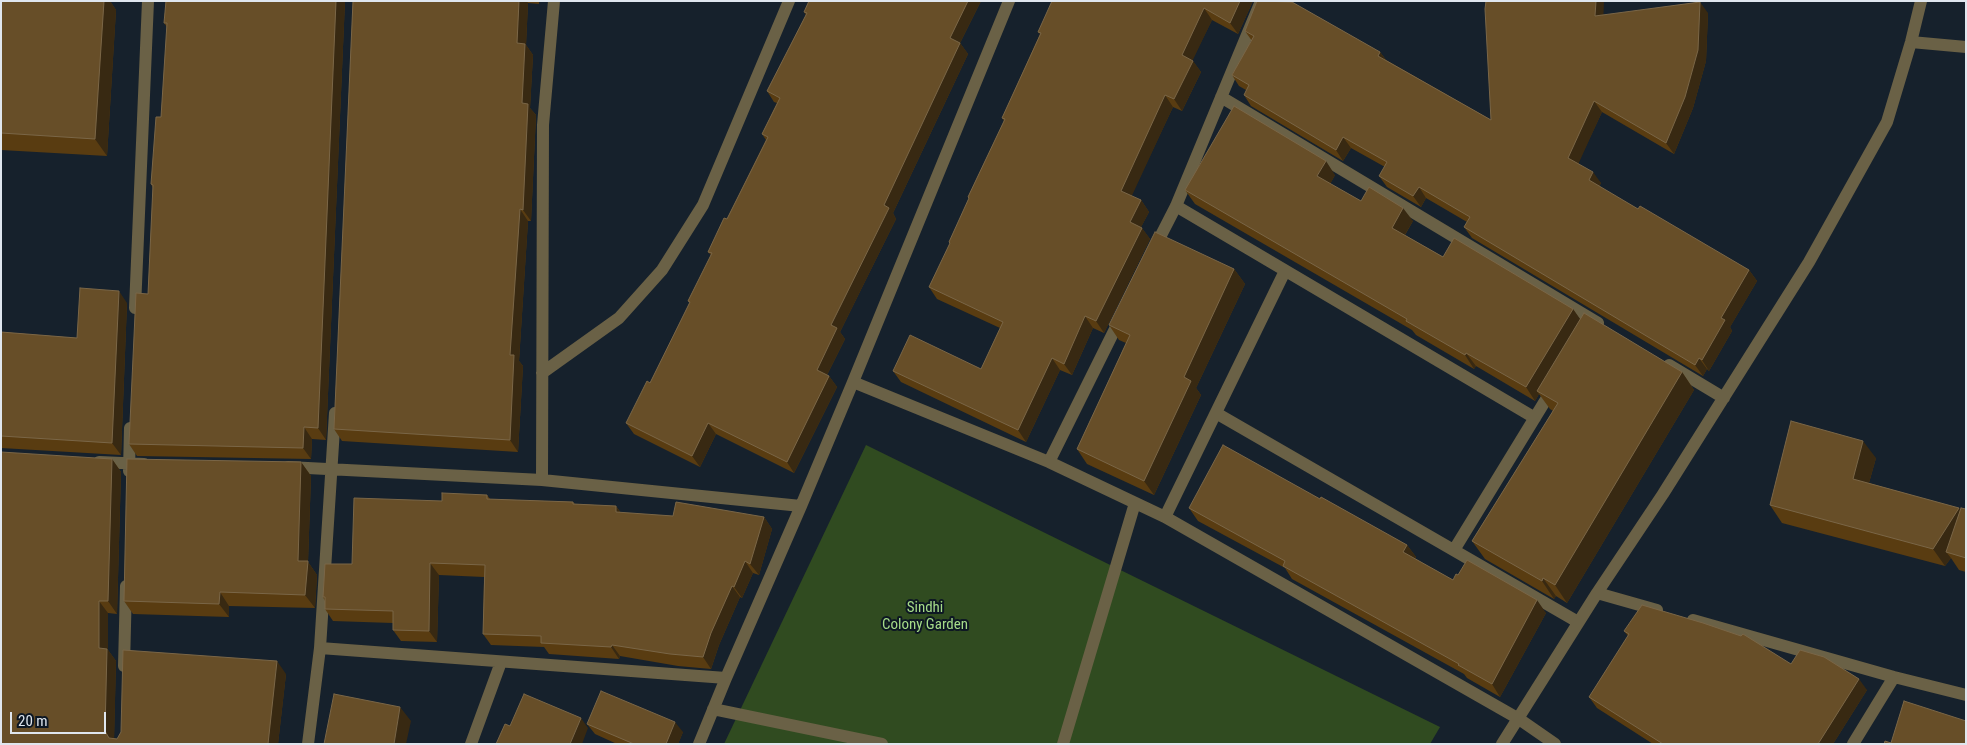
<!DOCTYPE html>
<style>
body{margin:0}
#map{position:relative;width:1967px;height:745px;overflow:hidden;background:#16212c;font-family:"Roboto Condensed",sans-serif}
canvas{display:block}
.frame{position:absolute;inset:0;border:2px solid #dfe6ee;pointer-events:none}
.scale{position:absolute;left:10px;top:712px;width:96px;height:22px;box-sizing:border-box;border:2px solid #dfe6ee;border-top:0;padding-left:6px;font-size:15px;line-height:18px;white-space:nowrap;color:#dfe6ee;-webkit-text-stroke:4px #0d1723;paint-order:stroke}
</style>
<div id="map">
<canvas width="1967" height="745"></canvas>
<div class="frame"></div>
<div class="scale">20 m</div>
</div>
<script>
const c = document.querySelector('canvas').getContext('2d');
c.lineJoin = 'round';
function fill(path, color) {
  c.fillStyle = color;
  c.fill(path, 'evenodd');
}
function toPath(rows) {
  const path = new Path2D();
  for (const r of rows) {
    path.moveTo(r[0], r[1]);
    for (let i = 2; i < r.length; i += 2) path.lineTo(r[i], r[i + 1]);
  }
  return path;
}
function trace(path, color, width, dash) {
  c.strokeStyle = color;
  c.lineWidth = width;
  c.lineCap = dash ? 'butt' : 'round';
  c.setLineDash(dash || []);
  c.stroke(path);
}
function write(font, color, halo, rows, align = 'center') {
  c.font = font + ' "Roboto Condensed",sans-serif';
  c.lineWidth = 4;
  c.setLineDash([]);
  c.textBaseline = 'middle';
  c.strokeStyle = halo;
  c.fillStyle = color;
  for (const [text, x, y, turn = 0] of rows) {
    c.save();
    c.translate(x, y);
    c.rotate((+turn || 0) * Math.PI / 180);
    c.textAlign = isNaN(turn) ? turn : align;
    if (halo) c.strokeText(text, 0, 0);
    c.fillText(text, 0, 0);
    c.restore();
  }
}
fill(toPath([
 [866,445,1440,727,1430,744,724,744]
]), '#304b20');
trace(toPath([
 [1911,42,1966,47],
 [1221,97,1598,323],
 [1176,206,1535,418],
 [1154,249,1176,206,1261,1],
 [135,308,148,1],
 [1669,365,1724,398],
 [542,373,619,318,662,270,703,205,789,1],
 [853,382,1049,462,1165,517,1519,719,1555,744],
 [1216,413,1578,622],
 [99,462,144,464],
 [1049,462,1121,317],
 [288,467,542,480,801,506],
 [129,471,130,428],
 [542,480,543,125,554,1],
 [1165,517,1285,271],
 [1454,550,1553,388],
 [1597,593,1657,610],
 [1693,620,1894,677,1966,695],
 [320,648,726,678],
 [124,666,126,586],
 [713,709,882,744],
 [308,744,320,648,335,413],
 [471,744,501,662],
 [699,744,726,678,801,506,853,382,1009,1],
 [1063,744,1135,503],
 [1502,744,1597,593,1663,494,1809,262,1887,122,1911,42,1921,1],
 [1853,744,1894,677]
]), '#6a6146', 12);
fill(toPath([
 [1,1,110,1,116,10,107,156,1,150],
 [166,1,345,1,326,440,312,439,311,459,137,456,129,444,148,294,153,188,151,184,161,117,167,27,164,23],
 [353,1,539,1,539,4,528,3,526,45,533,55,530,108,536,115,531,221,528,221,519,361,523,366,518,452,342,441,334,429],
 [809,1,981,1,960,43,968,54,893,213,896,219,840,332,845,339,827,375,829,376,837,387,794,473,716,434,700,467,634,434,626,423,650,383,690,303,688,301,711,255,708,252,727,219,766,140,762,134,777,103,774,102,767,91,806,15,804,12],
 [1253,1,1238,34,1212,20,1192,60,1201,72,1182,111,1173,107,1131,196,1141,200,1149,212,1141,227,1150,239,1104,333,1093,328,1072,375,1060,370,1026,442,901,382,893,371,981,369,1000,328,937,299,929,287,950,244,949,242,969,199,968,197,1004,121,1002,118,1040,34,1038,32],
 [1708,13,1706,61,1693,108,1674,154,1602,112,1578,163,1601,183,1599,187,1638,209,1749,270,1757,281,1730,327,1732,331,1709,371,1707,369,1703,376,1472,238,1464,227,1467,222,1426,198,1421,207,1387,187,1379,176,1385,167,1351,148,1343,161,1251,106,1244,95,1246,90,1239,86,1232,75,1252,41,1245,31,1380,52,1386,60,1491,120,1604,15],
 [1335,175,1330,184,1361,201,1413,221,1405,235,1443,257,1573,309,1580,320,1682,372,1694,390,1567,603,1556,596,1554,599,1485,559,1472,541,1553,411,1550,409,1539,394,1535,401,1476,366,1474,369,1416,335,1412,330,1195,204,1185,190],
 [1234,269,1245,284,1196,388,1201,395,1154,495,1087,464,1077,449,1126,343,1119,340,1109,325],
 [127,303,121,455,1,448,1,332,77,338],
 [1876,458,1869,483,1960,509,1966,509,1966,572,1959,570,1951,558,1945,566,1782,523,1770,505],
 [112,459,121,472,117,614,108,613,108,650,116,661,114,738,117,739,286,674,278,744,1,744],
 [301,462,311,476,308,562,317,575,315,608,229,606,229,617,133,614,124,601],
 [487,495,490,499,573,502,575,504,616,506,621,513,673,516,764,517,772,529,759,575,753,573,742,598,740,597,719,645,711,669,678,666,620,656,619,659,549,654,544,647,491,645,483,634,484,577,439,575,437,642,401,641,393,630,393,623,333,621,325,609,325,601,323,597,352,564,442,501],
 [1320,499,1407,545,1416,557,1415,559,1453,580,1546,613,1500,697,1467,678,1464,674,1292,579,1285,568,1198,521,1189,508],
 [1624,631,1791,664,1867,690,1833,744,1653,744,1597,708,1589,697,1628,636],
 [587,724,683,732,678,744,617,744,595,734]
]), '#593c11');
fill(toPath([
 [104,1,110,1,116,10,107,156,95,139],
 [336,1,345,1,326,440,318,428],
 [519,1,527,1,528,3,526,45,533,55,530,108,536,115,531,221,523,210,517,43],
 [968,1,981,1,960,43,968,54,893,213,896,219,840,332,845,339,824,381,817,370,831,325,884,205,950,38],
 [1240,1,1253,1,1238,34,1230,23],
 [1596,1,1604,1,1603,27,1595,16],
 [1700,2,1708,13,1706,61,1693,108,1674,154,1666,143],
 [1204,8,1212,20,1190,66,1182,55],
 [1380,52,1388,63,1378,56],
 [1193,61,1201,72,1182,111,1174,99],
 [1165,95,1173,107,1129,202,1121,191],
 [1594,101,1602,112,1576,169,1568,158],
 [1343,137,1351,148,1343,161,1336,150],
 [1326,161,1335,175,1327,190,1317,176],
 [1593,172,1601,183,1596,191,1589,180],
 [1419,187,1426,198,1421,207,1413,196],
 [1141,200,1149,212,1138,233,1130,222],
 [1403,208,1413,221,1401,241,1392,228],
 [520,209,528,221,519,361,523,366,518,452,510,440,510,355],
 [1142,228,1150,239,1104,333,1096,321],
 [1234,269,1245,284,1196,388,1201,395,1154,495,1144,481,1184,377],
 [1749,270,1757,281,1730,327,1732,331,1709,371,1702,360,1721,318],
 [119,291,127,303,121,455,112,443],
 [1573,309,1583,323,1537,391,1539,394,1535,401,1526,387],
 [1085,316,1093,328,1072,375,1064,364],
 [1466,353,1476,366,1474,369,1465,355],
 [1052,358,1060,370,1026,442,1018,430],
 [1699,358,1707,369,1703,376,1695,365],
 [1682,372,1694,390,1567,603,1555,585],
 [829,376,837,387,794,473,787,462],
 [708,423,716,434,700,467,692,456],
 [304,427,312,439,311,459,303,448],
 [1863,441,1876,458,1865,497,1853,479],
 [112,459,121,472,117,614,108,601],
 [301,462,311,476,308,562,317,575,315,608,305,595,298,561],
 [616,506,624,518,616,512],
 [1959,508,1966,517,1946,552,1951,558,1945,566,1933,549],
 [764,517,772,529,759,575,750,564],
 [1407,545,1416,557,1412,565,1403,552],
 [745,561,753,573,742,598,734,587],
 [430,563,439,575,437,642,429,631],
 [1543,578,1556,596,1554,599,1542,581],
 [732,586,740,597,719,645,711,669,703,657,711,633],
 [220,592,229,606,229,617,219,604],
 [1537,600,1546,613,1500,697,1492,684],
 [99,601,108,613,108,650,116,661,114,744,109,738,105,731,99,648],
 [612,645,620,656,619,659,611,647],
 [277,661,286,674,278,744,268,744],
 [1859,679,1867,690,1833,744,1818,744],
 [400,707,411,721,406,744,394,744],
 [581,718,588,728,582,744,570,744],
 [675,722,683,732,678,744,666,744]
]), '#382912');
const building = toPath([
 [1,1,104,1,95,139,1,133,1,1],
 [166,1,336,1,318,428,304,427,303,448,129,444,136,293,148,294,153,185,151,184,156,117,161,117,167,23,164,23,166,1],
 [353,1,519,1,517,43,525,44,522,103,528,104,523,210,520,209,510,355,514,355,510,440,334,429,353,1],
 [809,1,968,1,950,38,960,43,884,205,889,208,831,325,837,328,817,370,829,376,787,462,708,423,692,456,626,423,647,381,650,383,690,302,688,301,712,253,708,252,724,218,727,219,768,137,762,134,780,98,767,91,807,13,804,12,809,1],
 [1052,1,1240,1,1230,23,1204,8,1182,55,1193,61,1174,99,1165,95,1121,191,1141,200,1130,222,1142,228,1096,321,1085,316,1064,364,1052,358,1018,430,893,371,910,335,981,369,1003,322,929,287,950,243,949,242,969,198,968,197,1005,119,1002,118,1041,33,1038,32,1052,1],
 [1257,1,1292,2,1380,52,1378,56,1491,120,1485,9,1486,1,1596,1,1595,16,1700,2,1698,50,1685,97,1666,143,1594,101,1568,158,1593,172,1589,180,1638,209,1640,206,1749,270,1721,318,1725,320,1702,360,1699,358,1695,365,1464,227,1470,217,1419,187,1413,196,1379,176,1387,162,1343,137,1336,150,1244,95,1249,85,1232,75,1254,36,1245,31,1257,1],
 [1234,106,1326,161,1317,176,1361,201,1369,187,1403,208,1392,228,1443,257,1454,238,1573,309,1526,387,1466,353,1465,355,1406,321,1407,319,1185,190,1234,106],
 [1155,232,1234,269,1184,377,1191,381,1144,481,1077,449,1130,335,1109,325,1155,232],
 [80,288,119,291,112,443,1,436,1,332,77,338,80,288],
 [1584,313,1682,372,1555,585,1543,578,1542,581,1472,541,1558,403,1537,391,1584,313],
 [1791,421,1863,441,1853,479,1959,508,1933,549,1770,505,1791,421],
 [1223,445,1320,499,1321,497,1407,545,1403,552,1453,580,1456,574,1458,575,1467,560,1537,600,1492,684,1458,665,1459,664,1283,566,1285,561,1189,508,1223,445],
 [1,452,112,459,108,601,99,601,99,648,107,649,105,731,109,738,117,739,121,732,123,650,277,661,268,744,1,744,1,452],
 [127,459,301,462,298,561,308,561,305,595,220,592,219,604,124,601,127,459],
 [442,493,487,495,487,499,573,502,573,504,616,506,616,512,673,516,676,502,764,517,750,564,745,561,734,587,732,586,711,633,703,657,670,654,612,645,611,647,541,643,541,636,483,634,485,565,430,563,429,631,393,630,393,611,325,609,325,597,323,597,325,564,352,564,354,498,442,501,442,493],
 [1961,508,1966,509,1966,558,1946,552,1961,508],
 [1642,605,1703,623,1741,636,1743,634,1791,664,1800,650,1824,657,1859,679,1818,744,1663,744,1589,697,1629,634,1624,631,1642,605],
 [601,691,675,722,666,744,634,744,587,724,601,691],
 [334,694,400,707,394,744,324,744,334,694],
 [524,694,581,718,570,744,496,744,505,724,510,726,524,694],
 [1904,701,1966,721,1966,744,1884,744,1885,741,1891,743,1904,701]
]);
fill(building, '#674e28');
trace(building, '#7a6647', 1);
write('15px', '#a5db88', '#0d1723', [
 ["Sindhi",925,608],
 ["Colony Garden",925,625]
]);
</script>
